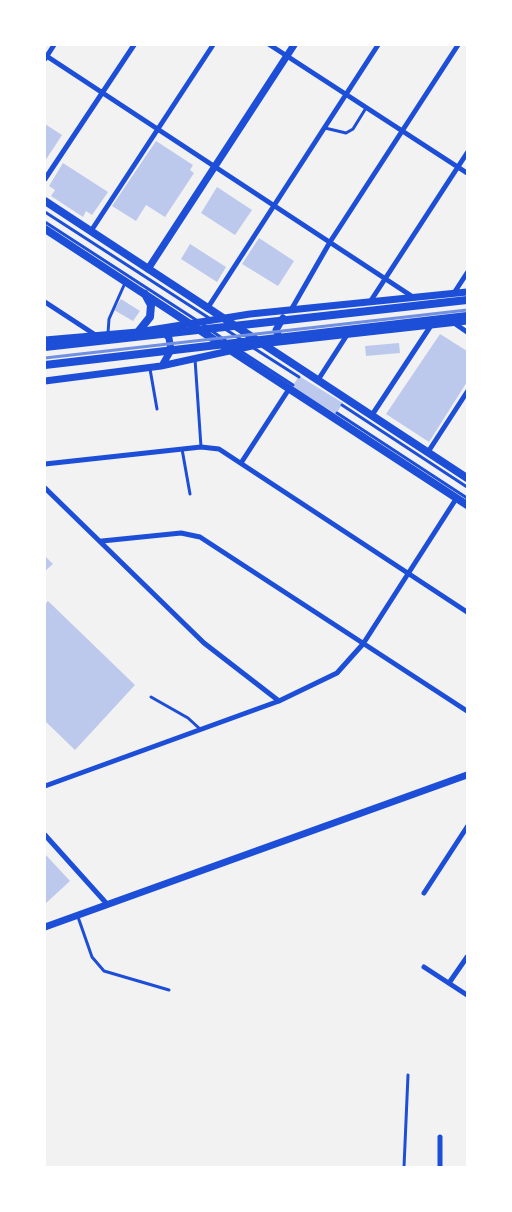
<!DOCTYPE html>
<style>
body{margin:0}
#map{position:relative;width:512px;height:1212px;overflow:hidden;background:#f2f2f2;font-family:"Asap Condensed",sans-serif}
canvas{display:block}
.frame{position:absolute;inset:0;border:46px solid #fff;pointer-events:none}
</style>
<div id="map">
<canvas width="512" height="1212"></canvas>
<div class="frame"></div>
</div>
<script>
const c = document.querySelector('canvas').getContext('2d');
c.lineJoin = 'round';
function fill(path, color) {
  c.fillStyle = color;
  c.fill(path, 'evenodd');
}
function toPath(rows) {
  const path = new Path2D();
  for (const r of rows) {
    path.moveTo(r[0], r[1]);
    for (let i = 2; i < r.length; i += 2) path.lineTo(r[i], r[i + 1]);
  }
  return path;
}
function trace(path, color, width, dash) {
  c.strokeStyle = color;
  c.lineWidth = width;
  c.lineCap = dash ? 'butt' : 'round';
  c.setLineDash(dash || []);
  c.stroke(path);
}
fill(toPath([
 [45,124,62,135,45,161],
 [156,141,193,165,190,170,194,173,165,217,146,205,136,221,112,206],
 [63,163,108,192,92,215,86,211,83,217,51,196,55,190,49,186],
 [217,187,252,210,235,235,201,213],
 [259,238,294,261,278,286,242,264],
 [190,244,226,267,217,282,181,259],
 [121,299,140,311,133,321,114,310],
 [440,334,467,351,467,382,429,442,386,414],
 [399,343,400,353,366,356,365,346],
 [299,376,343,403,336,414,292,387],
 [45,556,53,564,45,571],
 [48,601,135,685,75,750,45,721,45,604],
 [45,854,70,881,45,904]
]), '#bdc9ec');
trace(toPath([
 [325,128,346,133,353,129,366,108],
 [45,212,209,318],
 [45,222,207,327],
 [225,329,242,340],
 [212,331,226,341],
 [108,333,109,319,125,283],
 [252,347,299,377],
 [239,350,293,385],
 [195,359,201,447],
 [150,369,157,409],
 [342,405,467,487],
 [337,413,467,498],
 [182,449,190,494],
 [151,697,188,718,200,729],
 [78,917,92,957,104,971,169,990],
 [404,1167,408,1075]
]), '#1d4ed8', 3);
trace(toPath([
 [270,45,467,173],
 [45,55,413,297],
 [45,59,54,45],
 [45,179,134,45],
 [91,231,213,45],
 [454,293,467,273],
 [45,302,97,336],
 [370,302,467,153],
 [207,309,378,45],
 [291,310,330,242,458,45],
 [454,323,467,332],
 [318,380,347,335],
 [372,415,432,324],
 [428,452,467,392],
 [241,463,289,389],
 [45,464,201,447,219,449,467,612],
 [45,488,204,643,279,701],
 [102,541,181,533,200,537,467,711],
 [45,786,279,701,337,673,363,644,456,499],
 [45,835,107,904],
 [424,893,467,827],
 [424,967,467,995],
 [449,983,467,957],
 [440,1167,440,1137]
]), '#1d4ed8', 5);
trace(toPath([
 [148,269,294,45],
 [280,339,276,330,283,318],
 [45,340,138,332,250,314,467,292],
 [163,364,171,350,169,338,164,332],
 [45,381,161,366,261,344,467,321],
 [45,927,467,775]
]), '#1d4ed8', 7);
trace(toPath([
 [45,201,467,478],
 [45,229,467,505],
 [138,332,150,317,151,305,145,294],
 [45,347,467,300],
 [45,365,467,316]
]), '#1d4ed8', 8);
trace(toPath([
 [45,358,467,310]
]), '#7290e2', 3);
</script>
